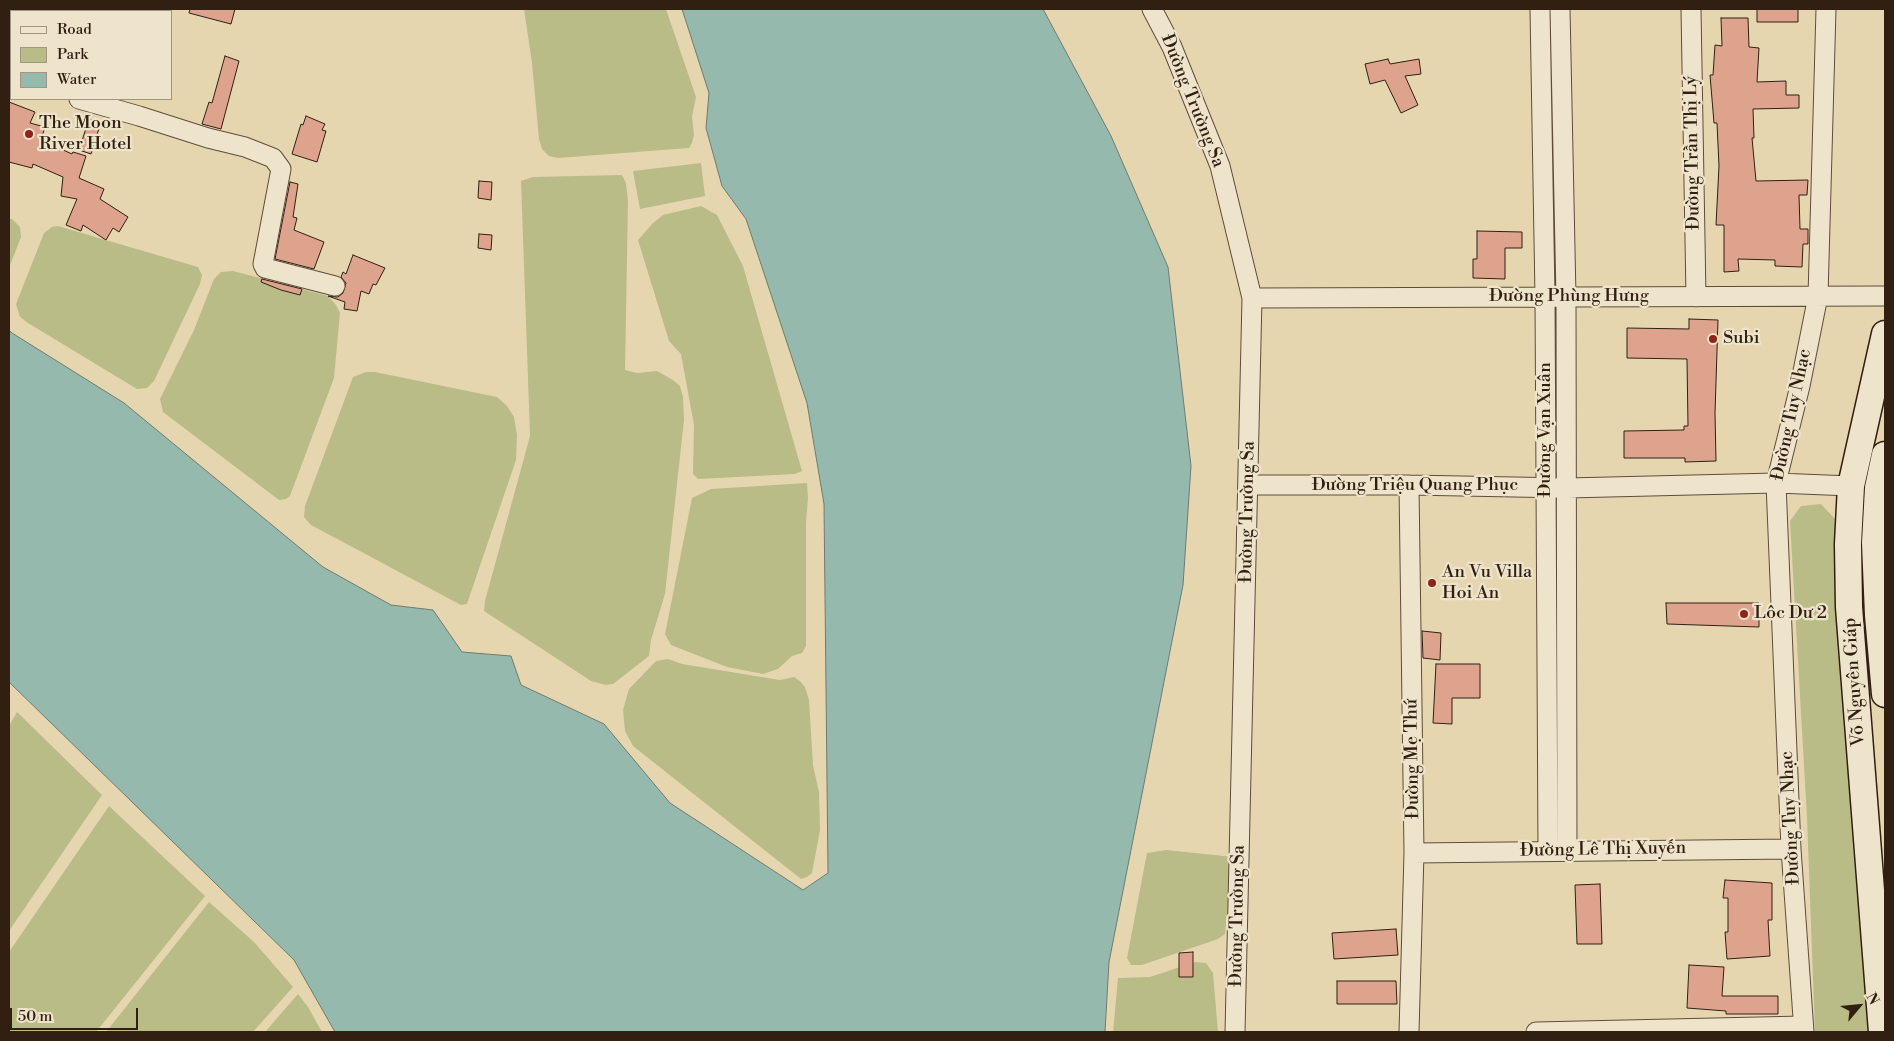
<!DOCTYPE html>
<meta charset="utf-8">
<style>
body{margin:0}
#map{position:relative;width:1894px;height:1041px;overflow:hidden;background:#e5d6b0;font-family:"Libre Bodoni",serif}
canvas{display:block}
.frame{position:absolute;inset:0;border:10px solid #311f12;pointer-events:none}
.legend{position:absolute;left:10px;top:10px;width:162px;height:90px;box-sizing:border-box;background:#eee4cc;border:1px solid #a29582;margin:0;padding:6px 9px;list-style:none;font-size:15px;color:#311f12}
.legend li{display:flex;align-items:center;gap:10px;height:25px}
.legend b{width:25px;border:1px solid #a29582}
.north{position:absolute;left:1834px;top:981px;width:50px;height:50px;-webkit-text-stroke:4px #eee4cc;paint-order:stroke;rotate:62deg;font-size:14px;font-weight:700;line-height:20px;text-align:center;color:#311f12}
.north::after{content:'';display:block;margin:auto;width:18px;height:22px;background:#311f12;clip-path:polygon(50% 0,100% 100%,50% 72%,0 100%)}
.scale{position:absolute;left:10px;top:1008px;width:128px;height:22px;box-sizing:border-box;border:2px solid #311f12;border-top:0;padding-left:6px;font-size:15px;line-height:18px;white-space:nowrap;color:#311f12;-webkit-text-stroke:4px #eee4cc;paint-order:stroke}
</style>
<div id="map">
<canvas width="1894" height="1041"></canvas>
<div class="frame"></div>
<ul class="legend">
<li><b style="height:6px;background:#eee4cc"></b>Road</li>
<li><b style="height:14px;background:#babc88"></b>Park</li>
<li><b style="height:14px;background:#96b9ae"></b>Water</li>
</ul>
<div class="north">N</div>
<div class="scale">50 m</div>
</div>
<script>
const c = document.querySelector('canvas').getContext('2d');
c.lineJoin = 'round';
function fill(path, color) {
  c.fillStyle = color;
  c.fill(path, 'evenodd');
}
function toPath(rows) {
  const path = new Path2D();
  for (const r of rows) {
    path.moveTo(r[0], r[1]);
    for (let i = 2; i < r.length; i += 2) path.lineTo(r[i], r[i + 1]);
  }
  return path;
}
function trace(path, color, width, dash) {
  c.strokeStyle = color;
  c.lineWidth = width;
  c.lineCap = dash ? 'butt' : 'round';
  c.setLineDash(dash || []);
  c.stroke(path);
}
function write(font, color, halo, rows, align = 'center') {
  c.font = font + ' "Libre Bodoni",serif';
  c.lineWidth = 4.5;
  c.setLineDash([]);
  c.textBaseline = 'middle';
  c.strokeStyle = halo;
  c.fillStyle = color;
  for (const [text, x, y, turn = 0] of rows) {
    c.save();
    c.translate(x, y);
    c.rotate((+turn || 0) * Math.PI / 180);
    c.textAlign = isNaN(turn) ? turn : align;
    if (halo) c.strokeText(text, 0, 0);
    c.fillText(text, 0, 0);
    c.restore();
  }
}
fill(toPath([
 [524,9,666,9,696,97,692,117,694,135,692,143,689,148,558,158,549,156,542,149,539,139,532,63],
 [701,163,705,196,640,209,633,171],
 [622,175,626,183,628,201,625,370,637,373,657,371,673,380,680,386,683,397,684,420,665,594,651,640,649,656,613,684,606,685,591,681,484,611,485,601,530,436,521,181,533,177],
 [701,206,717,215,743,266,802,471,795,474,698,479,693,474,694,425,681,354,669,341,638,240,653,223,663,215],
 [9,219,12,219,20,227,21,237,9,268],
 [58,226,198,267,202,275,200,284,154,381,147,388,137,389,28,323,20,317,16,304,44,233,52,227],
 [233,271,328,296,336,305,340,313,334,378,290,496,286,499,279,500,163,412,160,399,194,330,214,279,221,272],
 [366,372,375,372,497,397,507,406,514,417,517,435,516,460,467,604,461,605,311,525,304,517,305,506,353,377],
 [807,483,808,498,806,523,806,646,802,653,792,656,778,669,763,674,727,667,671,645,665,634,692,498,711,489],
 [1821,504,1835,519,1835,559,1868,1032,1815,1032,1807,818,1790,521,1801,506],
 [668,659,682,664,780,680,794,677,800,681,805,687,809,700,813,765,819,792,820,830,812,873,807,877,801,879,633,746,625,731,623,710,629,689,656,661],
 [17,712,102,795,9,931,9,726],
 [109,806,205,896,96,1032,9,1032,9,952],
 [1166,850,1234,857,1225,934,1218,939,1142,965,1131,965,1127,958,1147,853],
 [209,902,255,943,293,987,253,1032,106,1032],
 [1195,962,1206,963,1213,973,1218,1032,1113,1032,1118,978,1150,977],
 [298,994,308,1007,322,1032,265,1032]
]), '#babc88');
const water = toPath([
 [682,9,1043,9,1111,136,1168,267,1191,466,1183,585,1109,962,1105,1032,335,1032,294,960,9,682,9,330,12,333,124,403,323,567,391,605,433,610,462,652,511,656,521,685,604,724,670,803,803,890,828,873,824,504,807,403,746,219,722,186,706,128,709,93,682,9]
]);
fill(water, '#96b9ae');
trace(water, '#6e7b70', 1);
const building = toPath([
 [190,9,235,9,231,24,189,13,190,9],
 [1757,9,1798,9,1798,22,1757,22,1757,9],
 [1721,18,1748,18,1749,47,1759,48,1757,82,1786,81,1786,95,1799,95,1799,108,1753,109,1754,138,1752,138,1756,181,1808,180,1807,195,1799,195,1800,229,1808,229,1808,244,1803,244,1802,267,1775,266,1775,260,1738,259,1739,271,1724,272,1724,225,1716,225,1719,166,1717,123,1714,123,1710,75,1713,75,1715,45,1722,46,1721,18],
 [225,56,239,61,221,129,202,124,209,102,212,103,225,56],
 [1388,59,1390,64,1419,59,1421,74,1405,76,1418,105,1401,113,1385,80,1370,84,1365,64,1388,59],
 [9,102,35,112,30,123,45,127,41,140,72,154,73,152,86,156,79,178,104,189,100,199,128,217,119,232,113,228,106,240,83,225,81,231,66,225,77,199,61,196,63,177,33,164,32,168,9,162,9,102],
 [306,116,325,124,322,130,326,131,317,162,292,154,301,124,303,125,306,116],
 [89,119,101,122,91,154,79,150,89,119],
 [479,181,492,182,491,200,478,198,479,181],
 [290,182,298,184,293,217,297,218,294,230,324,242,314,269,275,259,290,182],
 [1477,231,1522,232,1522,248,1505,248,1505,279,1473,278,1473,259,1477,259,1477,231],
 [479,234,492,235,491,250,478,248,479,234],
 [353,255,385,268,376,285,373,284,369,294,361,291,357,311,344,309,345,302,328,296,338,297,343,293,346,283,341,277,343,272,346,274,353,255],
 [262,279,302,289,300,295,281,290,261,282,262,279],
 [1689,319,1718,320,1715,413,1716,461,1685,462,1685,458,1624,458,1624,431,1684,430,1684,426,1688,426,1687,359,1627,358,1627,328,1689,329,1689,319],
 [1666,603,1759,603,1759,627,1667,624,1666,603],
 [1422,631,1441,633,1440,660,1423,658,1422,631],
 [1436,664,1480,664,1480,698,1452,698,1452,724,1433,723,1436,664],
 [1725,880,1772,883,1772,920,1768,920,1770,956,1727,959,1725,932,1728,932,1728,898,1723,898,1725,880],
 [1600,884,1602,944,1577,944,1575,885,1600,884],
 [1396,929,1398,955,1334,959,1332,933,1396,929],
 [1193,952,1193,977,1179,977,1179,953,1193,952],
 [1689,965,1724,967,1722,996,1778,996,1778,1014,1726,1014,1726,1011,1687,1008,1689,965],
 [1337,981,1396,981,1397,1004,1337,1004,1337,981]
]);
fill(building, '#dea38c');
trace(building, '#311f12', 1);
const street = toPath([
 [1152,9,1172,47,1220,166,1252,298,1235,1032],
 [1540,9,1545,297,1548,850],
 [1560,9,1566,297,1567,850],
 [1691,9,1696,297],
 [9,79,11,80],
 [79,99,139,116,208,138,245,147,273,158,281,169,263,264,265,268,335,286],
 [1252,298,1885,296],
 [1248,485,1409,485,1567,488,1776,483,1851,486],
 [1409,485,1414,853,1409,1032],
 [1414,853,1791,849],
 [1536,1032,1803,1026],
 [1804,1032,1791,849,1776,483,1800,386,1818,296,1826,9]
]);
const secondary = toPath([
 [1885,455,1878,488,1875,543,1878,615,1885,694],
 [1882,1032,1849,607,1848,544,1851,486,1885,334]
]);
trace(street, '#5e4d3a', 21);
trace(secondary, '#311f12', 29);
trace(street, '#eee4cc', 19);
trace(secondary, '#eee4cc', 26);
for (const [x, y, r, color] of [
 [29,134,5,"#8f2418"],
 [1713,339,5,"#8f2418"],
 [1432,583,5,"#8f2418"],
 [1744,614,5,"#8f2418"]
]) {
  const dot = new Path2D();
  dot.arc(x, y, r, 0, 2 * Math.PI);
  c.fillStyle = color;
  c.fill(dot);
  trace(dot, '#eee4cc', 2);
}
write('18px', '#311f12', '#eee4cc', [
 ["Đường Trường Sa",1192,101,68],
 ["Đường Trần Thị Lý",1693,153,-91],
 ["Đường Phùng Hưng",1569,297],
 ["Đường Tuy Nhạc",1792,415,-78],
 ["Đường Vạn Xuân",1546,430,-90],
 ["Đường Triệu Quang Phục",1415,486],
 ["Đường Trường Sa",1248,512,-89],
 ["Võ Nguyên Giáp",1855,682,-94],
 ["Đường Mẹ Thứ",1413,759,-91],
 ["Đường Tuy Nhạc",1791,818,-93],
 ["Đường Lê Thị Xuyến",1603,850,-1],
 ["Đường Trường Sa",1238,916,-89]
]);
write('18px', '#311f12', '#eee4cc', [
 ["The Moon",39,124],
 ["River Hotel",39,145],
 ["Subi",1723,339],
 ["An Vu Villa",1442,573],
 ["Hoi An",1442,594],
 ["Lôc Dư 2",1754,614]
], 'left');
</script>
